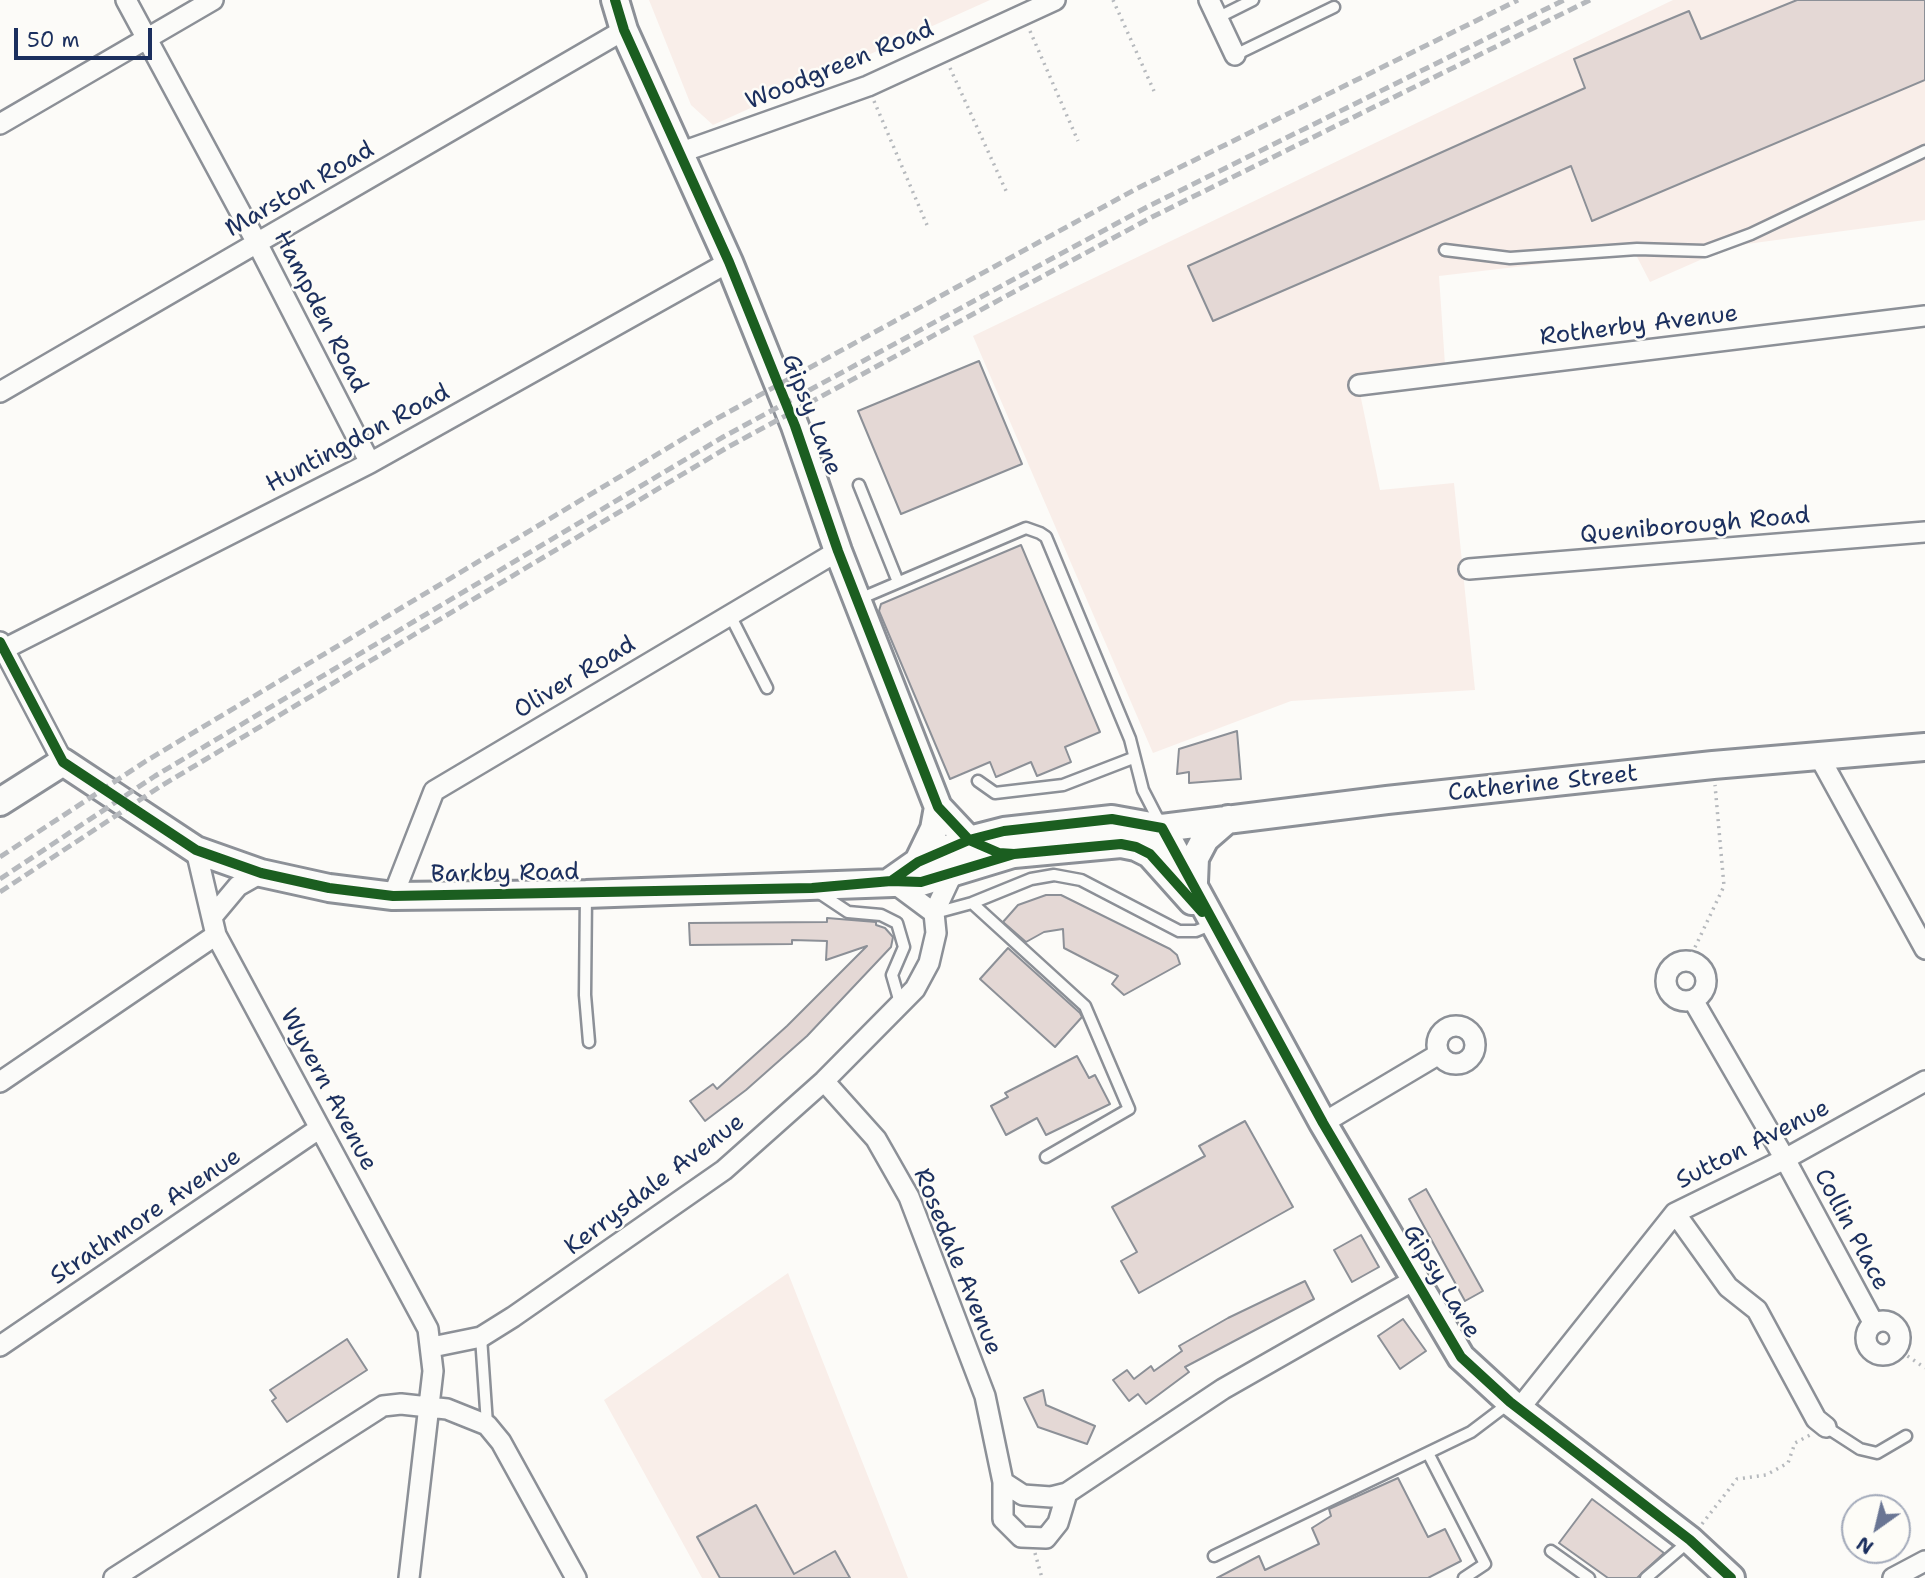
<!DOCTYPE html>
<style>
body{margin:0}
#map{position:relative;width:1925px;height:1578px;overflow:hidden;background:#fcfbf8;font-family:"Shantell Sans",sans-serif}
canvas{display:block}
.north{position:absolute;left:1841px;top:1494px;width:70px;height:70px;box-sizing:border-box;background:#fdfcf7;border:2px solid #a3aaba;border-radius:50%;rotate:214deg;font-size:19px;font-weight:700;line-height:28px;text-align:center;color:#1b2f5e}
.north::after{content:'';display:block;margin:auto;width:24px;height:32px;background:#6a7694;clip-path:polygon(50% 0,100% 100%,50% 72%,0 100%)}
.scale{position:absolute;left:14px;top:28px;width:138px;height:32px;box-sizing:border-box;border:4px solid #1b2f5e;border-top:0;padding-left:9px;font-size:21px;line-height:24px;white-space:nowrap;color:#1b2f5e;-webkit-text-stroke:5px #fdfcf7;paint-order:stroke}
</style>
<div id="map">
<canvas width="1925" height="1578"></canvas>
<div class="north">N</div>
<div class="scale">50 m</div>
</div>
<script>
const c = document.querySelector('canvas').getContext('2d');
c.lineJoin = 'round';
function fill(path, color) {
  c.fillStyle = color;
  c.fill(path, 'evenodd');
}
function toPath(rows) {
  const path = new Path2D();
  for (const r of rows) {
    if (r.length === 3) {
      path.moveTo(r[0] + r[2], r[1]);
      path.arc(r[0], r[1], r[2], 0, 2 * Math.PI);
      continue;
    }
    path.moveTo(r[0], r[1]);
    for (let i = 2; i < r.length; i += 2) path.lineTo(r[i], r[i + 1]);
  }
  return path;
}
function trace(path, color, width, dash) {
  c.strokeStyle = color;
  c.lineWidth = width;
  c.lineCap = dash ? 'butt' : 'round';
  c.setLineDash(dash || []);
  c.stroke(path);
}
function write(font, color, halo, rows, align = 'center') {
  c.font = font + ' "Shantell Sans",sans-serif';
  c.lineWidth = 5;
  c.setLineDash([]);
  c.textBaseline = 'middle';
  c.strokeStyle = halo;
  c.fillStyle = color;
  for (const [text, x, y, turn = 0] of rows) {
    c.save();
    c.translate(x, y);
    c.rotate((+turn || 0) * Math.PI / 180);
    c.textAlign = isNaN(turn) ? turn : align;
    if (halo) c.strokeText(text, 0, 0);
    c.fillText(text, 0, 0);
    c.restore();
  }
}
fill(toPath([
 [649,0,990,0,713,125,691,105],
 [1673,0,1925,0,1925,220,1732,246,1650,282,1635,253,1439,276,1445,365,1357,379,1380,490,1454,483,1475,690,1291,701,1153,753,973,336],
 [788,1273,908,1578,702,1578,604,1400]
]), '#f9eee9');
const building = toPath([
 [1797,0,1925,0,1925,80,1592,221,1571,166,1213,321,1188,266,1585,88,1574,59,1689,11,1701,39,1797,0],
 [979,361,1022,464,901,514,858,411,979,361],
 [1021,545,1100,732,1065,747,1071,762,1037,776,1031,762,996,777,990,762,950,779,879,611,881,604,1021,545],
 [1237,731,1241,779,1189,783,1189,772,1177,774,1179,749,1237,731],
 [1046,895,1061,895,1170,949,1177,955,1180,964,1124,995,1112,984,1118,976,1064,948,1063,929,1044,932,1026,942,1003,922,1018,905,1046,895],
 [827,918,876,922,876,925,885,928,893,937,891,947,807,1036,746,1090,705,1121,690,1101,713,1084,717,1089,787,1026,867,946,826,960,827,941,792,940,792,944,690,945,689,923,827,922,827,918],
 [1008,948,1080,1013,1082,1017,1055,1047,980,979,1008,948],
 [1077,1056,1089,1078,1095,1075,1110,1104,1046,1135,1037,1118,1006,1135,991,1106,1008,1097,1005,1093,1077,1056],
 [1245,1121,1293,1207,1139,1293,1121,1261,1137,1252,1112,1207,1205,1156,1199,1146,1245,1121],
 [1426,1189,1483,1291,1465,1301,1409,1199,1426,1189],
 [1361,1235,1379,1267,1352,1282,1334,1250,1361,1235],
 [1305,1281,1314,1299,1185,1367,1189,1372,1146,1404,1138,1394,1129,1401,1113,1380,1127,1370,1134,1379,1151,1366,1154,1371,1182,1351,1179,1346,1228,1318,1305,1281],
 [1403,1319,1426,1351,1400,1369,1378,1336,1403,1319],
 [347,1339,367,1370,287,1422,272,1401,276,1398,270,1390,347,1339],
 [1043,1390,1046,1405,1095,1426,1087,1444,1038,1427,1024,1398,1043,1390],
 [1398,1478,1428,1537,1445,1529,1461,1561,1428,1578,1217,1578,1259,1556,1265,1570,1319,1544,1312,1528,1331,1516,1329,1509,1398,1478],
 [1592,1499,1664,1553,1637,1578,1608,1578,1559,1543,1592,1499],
 [756,1505,794,1574,835,1551,850,1578,720,1578,697,1537,756,1505]
]);
fill(building, '#e4d8d5');
trace(building, '#8c9097', 2);
const lane = toPath([
 [1217,18,1253,0],
 [1235,55,1334,7],
 [1445,250,1510,258,1637,249,1705,251,1751,234,1925,151],
 [859,485,898,582],
 [857,600,1026,528,1040,533,1046,537,1130,739,1143,790,1160,823],
 [730,615,767,688],
 [978,781,995,793,1063,785,1133,758],
 [818,892,848,912,881,915,897,923,904,947,892,975,901,1006],
 [586,895,585,995,589,1042],
 [972,903,1085,1006,1129,1109,1046,1157],
 [935,913,972,903,1031,879,1054,875,1081,880,1179,931,1196,931,1213,924],
 [481,1337,487,1424],
 [1826,1427,1860,1449,1877,1453,1906,1436],
 [1428,1453,1485,1564,1464,1578],
 [1551,1551,1589,1578],
 [1214,1556,1471,1432,1508,1404],
 [1646,1578,1688,1542]
]);
const street = toPath([
 [126,0,257,243,370,463],
 [1209,0,1235,55],
 [0,124,213,0],
 [679,153,868,86,1055,0],
 [1359,385,1925,316],
 [0,392,624,30],
 [1469,569,1925,532],
 [0,642,63,762],
 [4,649,370,463,729,262],
 [1820,758,1925,949],
 [196,850,216,935,428,1329,433,1371,409,1578],
 [891,881,934,913],
 [393,896,434,791,838,551],
 [212,917,238,886,261,873],
 [1686,981,20],
 [1693,1000,1785,1159,1874,1324],
 [1456,1045,19],
 [824,1081,876,1139,909,1197,985,1396,1003,1482,1023,1495,1051,1497,1067,1493,1223,1389,1414,1280],
 [0,1082,216,935],
 [1323,1123,1439,1054],
 [1675,1213,1728,1287,1757,1310,1816,1419,1826,1427],
 [1883,1338,17],
 [0,1346,320,1128],
 [432,1347,481,1337,513,1317,724,1170,824,1081,915,989,929,963,936,933,934,913,956,866],
 [1519,1409,1675,1213,1785,1159,1925,1081],
 [1003,1482,1003,1519,1021,1537,1046,1538,1058,1523,1067,1493],
 [114,1578,383,1406,401,1404,447,1409,487,1425,501,1442,576,1578],
 [1893,1578,1925,1561]
]);
const secondary = toPath([
 [615,0,624,30,729,262,795,426,838,551,938,807,969,840,999,853,1014,854,1121,844,1136,847,1150,854,1192,901],
 [0,802,63,762,196,850,261,873,329,888,393,896,586,894,921,882,1013,854],
 [1149,833,1162,828,1387,800,1713,765,1925,747],
 [918,862,934,829,938,807],
 [891,881,918,862,969,840,1004,831,1112,819,1162,828,1323,1123,1461,1357,1510,1402,1690,1540,1731,1578],
 [1194,882,1195,858,1205,839,1228,819]
]);
trace(lane, '#8c9097', 15);
trace(street, '#8c9097', 24);
trace(secondary, '#8c9097', 32);
trace(toPath([
 [1113,0,1154,91],
 [1030,31,1078,141],
 [950,68,1007,193],
 [874,101,927,225],
 [1689,960,1724,886,1715,785],
 [1896,1348,1925,1368],
 [1702,1524,1737,1479,1766,1475,1788,1463,1795,1443,1810,1435],
 [1035,1553,1042,1578]
]), '#b6b9bd', 3.5, [2, 5]);
trace(lane, '#fbfbf9', 10);
trace(street, '#fbfbf9', 19);
trace(secondary, '#fbfbf9', 26);
trace(toPath([
 [0,857,146,761,716,419,1136,189,1518,0],
 [0,879,155,776,723,437,1147,207,1564,0],
 [0,892,161,786,728,447,1152,217,1590,0]
]), '#b6b9bd', 5, [10, 5]);
trace(toPath([
 [615,0,624,30,729,262,795,426,838,551,938,807,969,840,999,853,1014,854,1121,844,1136,847,1150,854,1202,912],
 [0,642,63,762,196,850,261,873,329,888,393,896,812,888,891,881,921,882,1014,854],
 [891,881,918,862,969,840,1004,831,1112,819,1162,828,1323,1123,1461,1357,1510,1402,1690,1540,1731,1578]
]), '#1b5e20', 10);
write('24px', '#1b2f5e', '#fdfcf7', [
 ["Woodgreen Road",840,66,-22],
 ["Marston Road",300,190,-30],
 ["Hampden Road",320,312,63],
 ["Rotherby Avenue",1639,326,-7],
 ["Gipsy Lane",811,415,69],
 ["Huntingdon Road",358,439,-28],
 ["Queniborough Road",1695,526,-5],
 ["Oliver Road",575,678,-31],
 ["Catherine Street",1543,784,-6],
 ["Barkby Road",505,874,-1],
 ["Wyvern Avenue",328,1090,62],
 ["Sutton Avenue",1753,1145,-27],
 ["Kerrysdale Avenue",655,1185,-37],
 ["Strathmore Avenue",146,1217,-34],
 ["Collin Place",1851,1230,62],
 ["Rosedale Avenue",957,1262,68],
 ["Gipsy Lane",1441,1282,59]
]);
</script>
